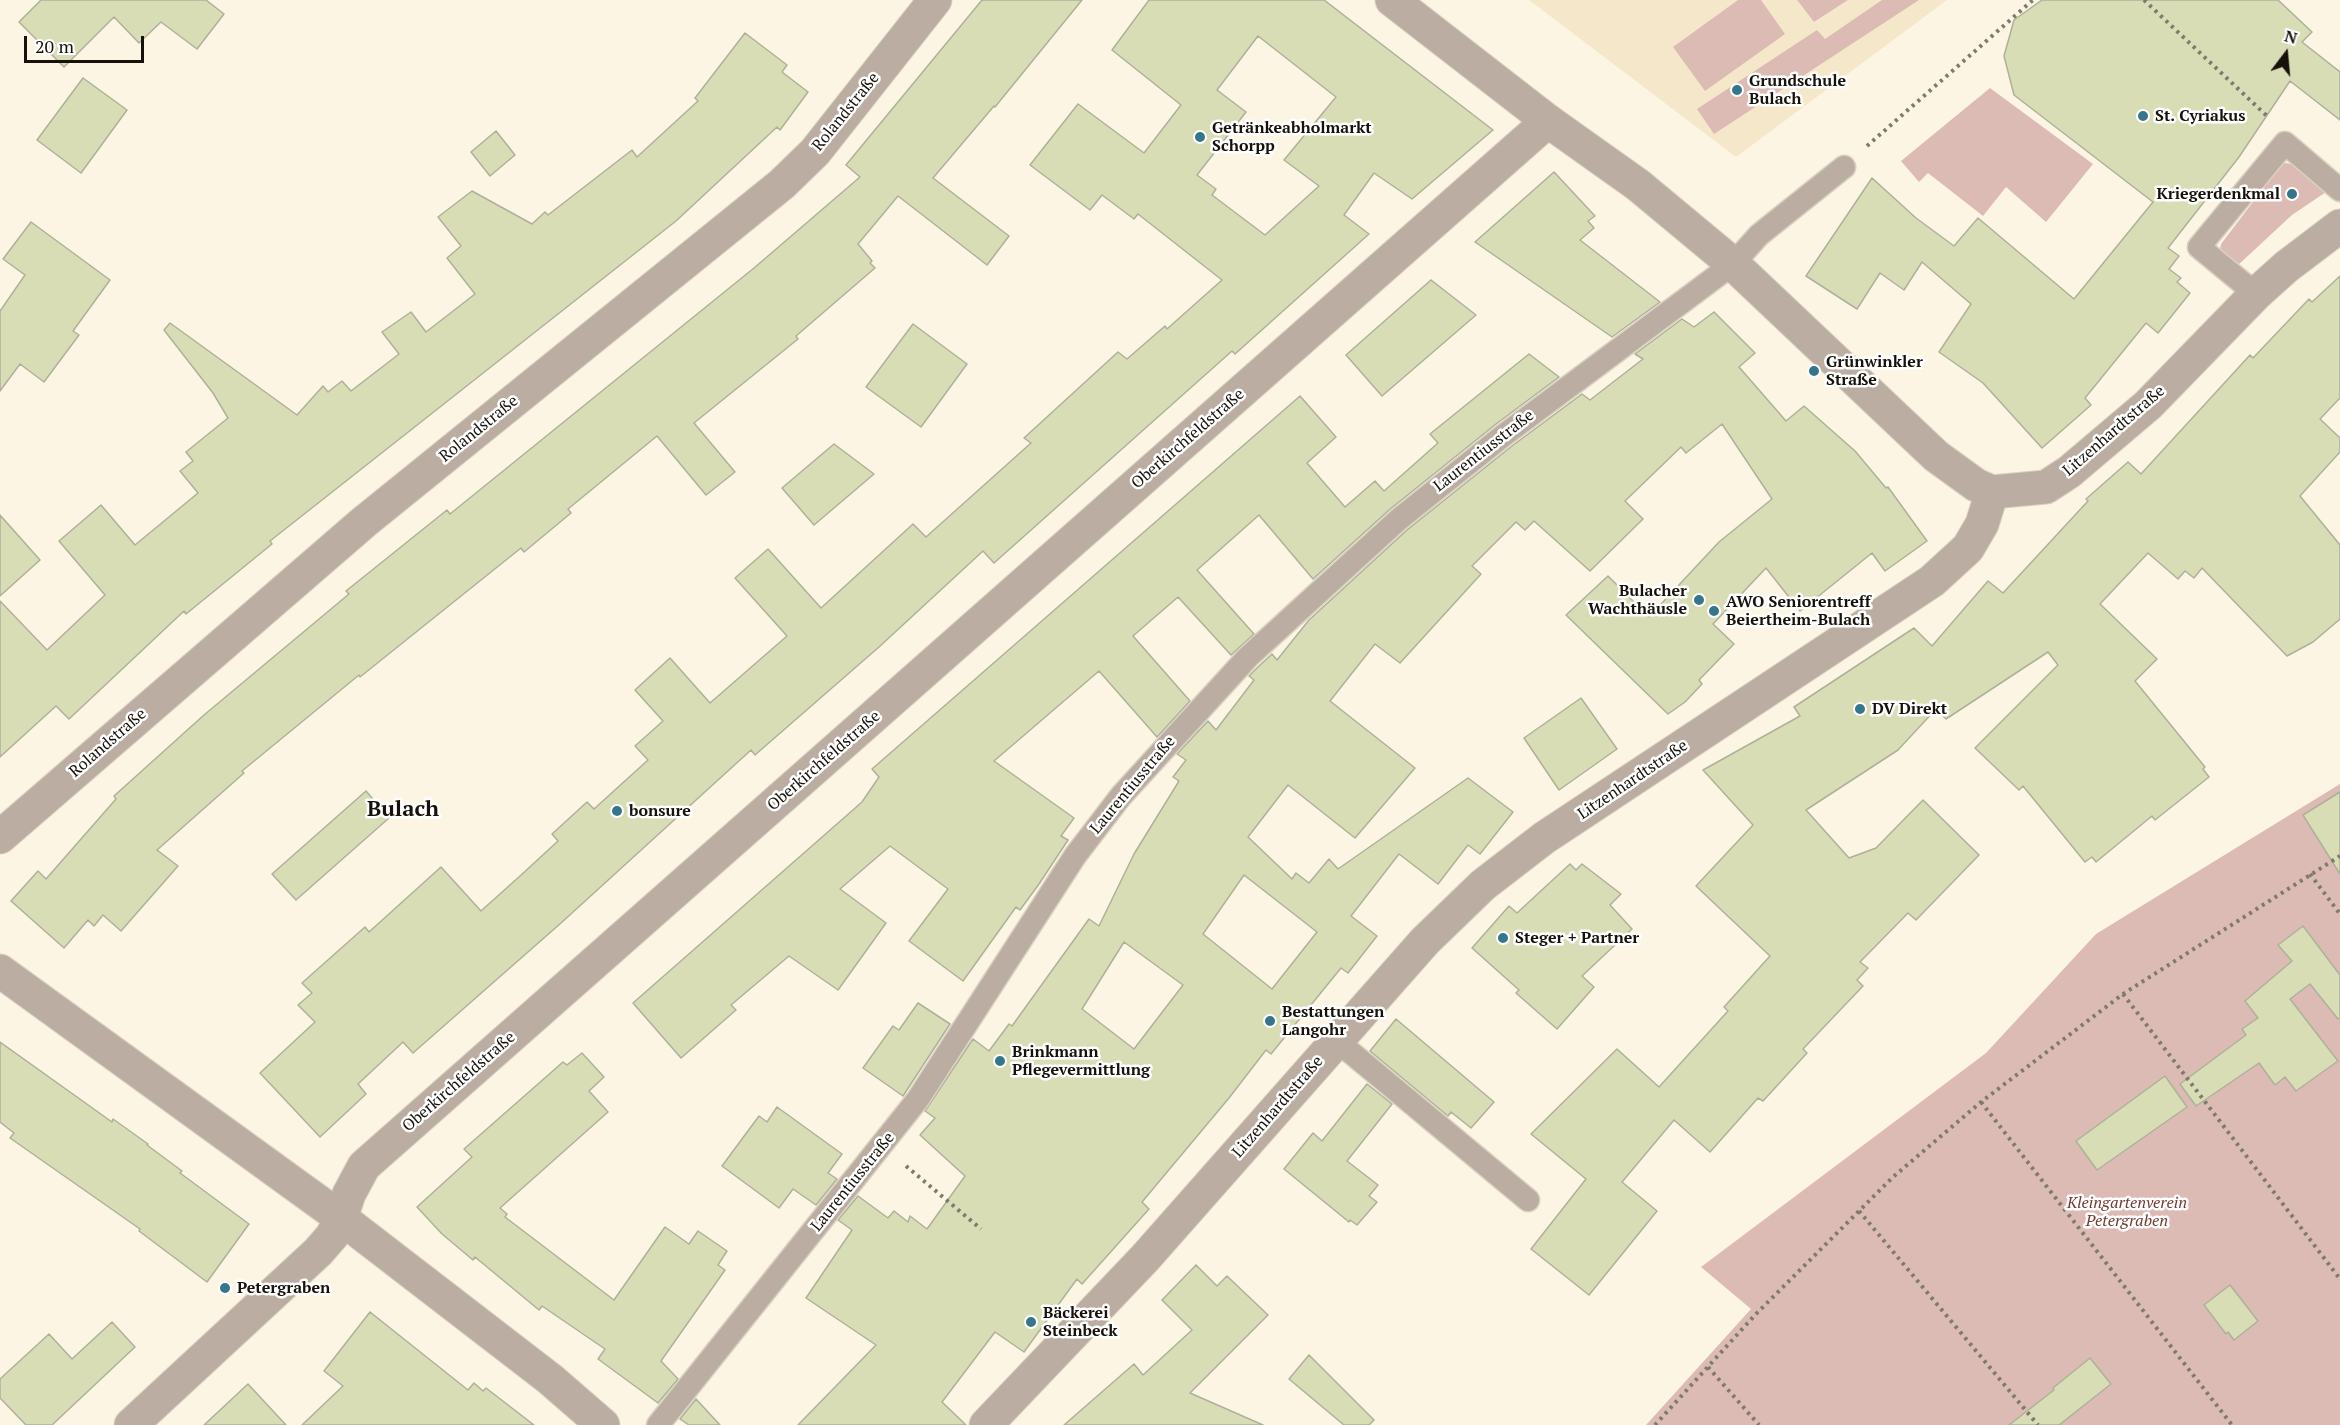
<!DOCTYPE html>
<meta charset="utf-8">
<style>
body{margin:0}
#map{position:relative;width:2340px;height:1425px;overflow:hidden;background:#fdf5e3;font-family:"PT Serif",serif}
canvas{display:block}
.north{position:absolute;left:2256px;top:24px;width:60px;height:60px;-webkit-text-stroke:4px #fff;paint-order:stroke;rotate:16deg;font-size:16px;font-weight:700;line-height:24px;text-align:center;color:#16120b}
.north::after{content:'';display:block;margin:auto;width:21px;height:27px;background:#16120b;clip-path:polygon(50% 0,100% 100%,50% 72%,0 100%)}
.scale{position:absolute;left:24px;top:36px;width:120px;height:27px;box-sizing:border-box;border:3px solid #16120b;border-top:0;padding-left:8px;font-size:18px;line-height:21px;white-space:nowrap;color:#16120b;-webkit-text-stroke:4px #fff;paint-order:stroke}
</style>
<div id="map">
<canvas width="2340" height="1425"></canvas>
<div class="north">N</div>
<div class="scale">20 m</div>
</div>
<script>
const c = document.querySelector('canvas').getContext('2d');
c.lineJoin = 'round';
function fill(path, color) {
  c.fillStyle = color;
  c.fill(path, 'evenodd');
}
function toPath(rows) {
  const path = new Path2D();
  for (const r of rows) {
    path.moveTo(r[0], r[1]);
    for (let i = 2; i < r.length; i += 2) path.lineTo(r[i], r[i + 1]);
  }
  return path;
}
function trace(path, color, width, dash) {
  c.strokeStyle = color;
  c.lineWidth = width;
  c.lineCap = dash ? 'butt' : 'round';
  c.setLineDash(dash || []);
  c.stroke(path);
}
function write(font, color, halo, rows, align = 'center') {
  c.font = font + ' "PT Serif",serif';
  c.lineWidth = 5;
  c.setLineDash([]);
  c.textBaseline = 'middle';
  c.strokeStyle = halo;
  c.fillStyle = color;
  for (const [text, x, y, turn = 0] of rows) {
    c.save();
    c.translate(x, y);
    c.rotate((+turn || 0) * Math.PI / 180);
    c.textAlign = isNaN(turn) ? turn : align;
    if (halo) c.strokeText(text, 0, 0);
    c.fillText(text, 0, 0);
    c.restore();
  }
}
fill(toPath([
 [1529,0,1797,0,1814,22,1848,0,1947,0,1736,157]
]), '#f5e7c9');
fill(toPath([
 [1738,0,1761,0,1785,34,1705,91,1673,47],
 [1797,0,1848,0,1814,22],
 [1882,0,1919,0,1714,134,1697,109,1817,30,1825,39],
 [1990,88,2093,164,2046,222,2006,187,1983,216,1928,173,1919,182,1901,161],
 [2285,163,2292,164,2326,192,2292,215,2237,266,2220,249,2221,244,2281,165],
 [2340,784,2340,1425,1646,1425,1751,1309,1701,1267,1986,1053,2096,934]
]), '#dcbbb5');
const building = toPath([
 [41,0,206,0,224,14,197,49,161,22,139,43,114,17,64,67,19,22,41,0],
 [982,0,1082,0,995,107,994,106,933,178,1009,236,987,265,898,196,858,244,872,261,870,263,875,268,796,336,798,339,694,423,735,472,706,495,657,436,568,509,571,513,524,552,521,548,360,677,359,675,242,771,244,773,157,850,178,866,121,931,103,915,94,926,88,920,64,948,11,901,38,871,46,879,116,799,114,796,204,715,349,594,346,591,447,510,450,514,754,268,860,177,846,165,982,0],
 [1149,0,1324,0,1493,130,1412,199,1374,173,1344,215,1369,234,1235,354,1232,351,994,563,983,551,879,647,755,755,751,750,561,923,413,1053,403,1042,358,1084,366,1094,320,1137,260,1073,315,1022,298,1005,312,993,302,983,365,927,369,932,441,867,481,911,520,876,558,841,552,834,587,802,594,809,648,760,635,746,663,721,635,690,670,658,710,703,787,636,735,578,768,549,821,608,913,524,926,537,1031,443,1024,438,1118,352,1127,359,1165,326,1167,329,1222,280,1138,214,1134,219,1102,195,1090,210,1030,165,1078,104,1144,153,1181,105,1112,50,1149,0],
 [1258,36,1336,97,1284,160,1319,186,1265,235,1212,195,1216,189,1197,175,1246,112,1217,90,1258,36],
 [2042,0,2278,0,2312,32,2302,42,2340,72,2340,120,2290,81,2239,157,2168,248,2179,256,2169,269,2181,278,2177,282,2190,293,2158,333,2146,323,2085,398,2091,405,2042,448,1983,383,1939,352,1971,304,1922,262,1904,290,1880,273,1857,309,1806,276,1872,178,1916,218,1954,246,1978,218,2074,299,2153,202,2014,95,2004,56,2014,20,2042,0],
 [745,33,787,65,782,72,808,92,780,130,777,127,676,221,270,541,272,544,186,614,184,611,69,719,56,706,0,757,0,601,47,650,105,595,59,541,101,505,135,545,198,493,180,471,193,461,186,452,228,418,213,393,164,330,170,323,297,415,323,386,328,392,342,381,351,391,399,354,382,332,411,312,426,332,475,294,447,258,461,246,438,217,472,191,532,224,545,212,548,215,632,150,637,157,698,101,695,98,745,33],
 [83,78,127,110,81,173,37,140,83,78],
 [496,131,515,155,490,176,471,152,496,131],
 [1554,172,1595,216,1588,221,1594,228,1580,240,1660,302,1612,337,1475,242,1554,172],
 [31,222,110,280,73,331,79,335,44,382,20,364,0,391,0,311,25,275,3,259,31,222],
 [2340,276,2340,398,2320,419,2340,438,2340,452,2300,496,2340,545,2340,619,2313,642,2287,656,2202,568,2194,578,2185,571,2178,579,2148,553,2100,604,2157,659,2135,681,2205,767,2203,769,2209,777,2155,820,2152,816,2096,862,2092,857,2085,862,2023,786,2019,790,1975,748,2058,665,2048,652,1946,719,1936,709,1898,750,1806,810,1849,858,1876,848,1923,800,1979,855,1916,920,1908,913,1860,962,1868,968,1857,980,1863,986,1803,1049,1807,1053,1763,1101,1758,1098,1710,1152,1674,1120,1622,1182,1657,1211,1589,1295,1531,1249,1586,1179,1531,1134,1617,1049,1659,1087,1728,1011,1724,1007,1770,956,1696,886,1753,825,1703,770,1800,716,1794,707,1914,628,1932,646,1988,581,2003,593,2088,501,2086,499,2128,462,2141,474,2250,355,2253,358,2309,299,2312,302,2340,276],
 [1431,280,1476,315,1382,396,1346,355,1431,280],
 [1714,312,1755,353,1739,367,1786,421,1804,406,1855,451,1886,488,1888,487,1927,541,1885,571,1872,553,1800,611,1766,568,1713,624,1734,644,1699,680,1702,684,1685,702,1668,714,1566,615,1608,576,1649,617,1719,542,1772,499,1722,424,1686,453,1681,447,1625,501,1643,519,1590,571,1534,521,1525,530,1516,522,1472,566,1481,574,1400,663,1375,644,1330,701,1415,768,1355,838,1288,785,1248,837,1292,879,1296,873,1309,883,1329,859,1338,869,1468,778,1513,812,1480,854,1468,845,1438,884,1399,854,1351,916,1377,936,1348,973,1341,968,1271,1054,1266,1050,1229,1098,1142,1202,1149,1209,1082,1284,1077,1279,1024,1352,995,1332,942,1402,966,1425,798,1425,876,1345,806,1298,852,1230,838,1220,858,1196,888,1218,894,1211,908,1222,910,1216,927,1229,965,1176,920,1135,935,1118,925,1111,973,1039,989,1051,1009,1024,1012,1026,1089,919,1099,926,1134,854,1179,781,1173,777,1186,760,1177,754,1208,721,1216,730,1254,680,1249,676,1258,667,1272,654,1277,660,1309,620,1407,530,1512,446,1582,394,1590,400,1643,359,1635,354,1682,319,1694,327,1714,312],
 [1244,875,1317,932,1272,989,1203,934,1244,875],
 [1124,942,1183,985,1134,1049,1082,1009,1124,942],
 [913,324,967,364,921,427,866,387,913,324],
 [1529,354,1559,377,1496,424,1389,510,1313,579,1259,515,1197,570,1254,634,1231,655,1178,597,1133,636,1190,701,1157,737,1099,671,994,761,1074,818,1061,836,1068,840,1039,884,1020,910,1016,907,963,981,909,941,948,889,890,846,840,889,886,923,838,990,789,956,731,1005,736,1010,681,1058,633,1003,862,802,879,777,872,769,1300,396,1336,437,1307,463,1345,507,1375,481,1384,491,1438,443,1430,434,1529,354],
 [834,444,874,474,814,525,782,488,834,444],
 [0,515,40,560,0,596,0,515],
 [1581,698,1617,749,1559,790,1524,738,1581,698],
 [366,791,389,818,296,900,272,874,366,791],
 [2340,792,2340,874,2303,815,2340,792],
 [1570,864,1576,870,1582,864,1621,894,1610,905,1632,929,1582,976,1594,987,1557,1029,1516,993,1519,990,1472,948,1509,906,1517,913,1570,864],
 [2303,926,2340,975,2340,1018,2338,1019,2310,984,2290,999,2338,1061,2296,1091,2285,1077,2275,1085,2259,1063,2196,1106,2180,1084,2246,1035,2242,1029,2258,1018,2245,1001,2292,961,2278,945,2303,926],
 [918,1003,950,1024,903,1096,863,1068,893,1026,899,1030,918,1003],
 [1396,1019,1494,1102,1471,1128,1451,1112,1448,1116,1370,1051,1396,1019],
 [0,1042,112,1122,113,1119,148,1144,147,1145,182,1171,180,1173,249,1224,207,1282,139,1231,140,1229,10,1138,14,1133,0,1122,0,1042],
 [582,1053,604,1077,589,1091,608,1112,500,1208,507,1214,505,1217,614,1300,665,1227,689,1244,698,1231,727,1251,718,1265,725,1270,661,1361,678,1379,658,1403,598,1359,605,1349,542,1306,539,1310,475,1257,473,1260,442,1234,417,1207,472,1157,464,1149,563,1062,567,1065,582,1053],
 [2165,1076,2187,1107,2097,1170,2076,1141,2165,1076],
 [1367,1084,1392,1104,1347,1161,1378,1185,1369,1196,1377,1202,1357,1225,1350,1220,1349,1222,1284,1169,1313,1133,1322,1141,1367,1084],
 [777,1107,842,1154,828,1173,837,1179,816,1205,793,1189,779,1208,722,1166,759,1116,767,1122,777,1107],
 [1196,1265,1217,1286,1227,1276,1268,1315,1190,1393,1263,1425,1064,1425,1134,1364,1143,1375,1192,1330,1162,1300,1196,1265],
 [2230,1285,2258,1321,2234,1340,2228,1332,2226,1334,2204,1305,2230,1285],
 [370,1312,468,1390,474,1383,483,1391,486,1388,534,1425,302,1425,343,1386,324,1371,370,1312],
 [112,1322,135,1347,52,1425,26,1425,0,1398,0,1379,49,1334,72,1359,112,1322],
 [1309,1355,1374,1420,1369,1425,1344,1425,1289,1379,1309,1355],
 [2090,1358,2111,1384,2059,1425,2009,1425,2054,1390,2053,1388,2090,1358],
 [248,1384,286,1425,204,1425,248,1384],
 [696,1399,720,1425,689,1425,680,1419,696,1399]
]);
fill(building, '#d9ddb6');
trace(building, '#aeb19a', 1.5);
const service = toPath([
 [2256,294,2199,247,2285,143,2340,190],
 [1337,1041,1528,1200],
 [658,1425,918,1099,1075,856,1121,796,1248,657,1398,520,1504,435,1733,264,1759,235,1844,167]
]);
const minor = toPath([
 [0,837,364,522,782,184,815,152,935,0],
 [0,971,341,1218,550,1379,603,1425],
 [131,1425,318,1252,332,1236,341,1218,349,1194,364,1166,1548,121],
 [986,1425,1145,1258,1425,941,1483,885,1544,838,1932,581,1968,548,1982,524,1992,492]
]);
const tertiary = toPath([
 [1392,0,1548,121,1638,185,1733,264,1936,456,1976,485,1992,492,2046,487,2069,472,2148,405,2256,294,2286,267,2340,226]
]);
trace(service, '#d8d1c0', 25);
trace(minor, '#d8d1c0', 35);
trace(tertiary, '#d8d1c0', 35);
trace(toPath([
 [2144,0,2268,117],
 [1867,146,2033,0],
 [2310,874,2340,914],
 [2123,994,2340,1279],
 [1981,1102,2232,1425],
 [906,1166,981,1229],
 [1859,1211,2038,1425],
 [1708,1367,1759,1425],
 [1655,1425,1755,1315,1893,1177,1981,1102,2123,994,2340,856]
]), '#807a6e', 4, [3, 4.5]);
trace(service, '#bcada2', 22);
trace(minor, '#bcada2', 33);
trace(tertiary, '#bcada2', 33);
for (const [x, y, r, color] of [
 [1737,90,6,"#36768a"],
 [2143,116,6,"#36768a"],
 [1200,137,6,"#36768a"],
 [2292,194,6,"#36768a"],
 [1814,371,6,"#36768a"],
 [1699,600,6,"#36768a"],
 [1714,611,6,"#36768a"],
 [1860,709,6,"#36768a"],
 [617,811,6,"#36768a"],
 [1503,938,6,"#36768a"],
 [1270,1021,6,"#36768a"],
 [1000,1061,6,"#36768a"],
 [225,1288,6,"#36768a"],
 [1031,1322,6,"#36768a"]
]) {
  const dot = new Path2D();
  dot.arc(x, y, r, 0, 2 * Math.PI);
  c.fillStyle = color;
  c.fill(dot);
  trace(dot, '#fff', 2);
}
write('bold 16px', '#16120b', '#fff', [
 ["Grundschule",1749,81],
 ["Bulach",1749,99],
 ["St. Cyriakus",2155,116],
 ["Getränkeabholmarkt",1212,128],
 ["Schorpp",1212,146],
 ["Kriegerdenkmal",2280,194,"right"],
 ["Grünwinkler",1826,362],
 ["Straße",1826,380],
 ["Bulacher",1687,591,"right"],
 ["Wachthäusle",1687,609,"right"],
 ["AWO Seniorentreff",1726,602],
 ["Beiertheim-Bulach",1726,620],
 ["DV Direkt",1872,709],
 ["bonsure",629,811],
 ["Steger + Partner",1515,938],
 ["Bestattungen",1282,1012],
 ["Langohr",1282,1030],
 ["Brinkmann",1012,1052],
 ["Pflegevermittlung",1012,1070],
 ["Petergraben",237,1288],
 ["Bäckerei",1043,1313],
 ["Steinbeck",1043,1331]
], 'left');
write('16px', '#16120b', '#fff', [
 ["Rolandstraße",846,112,-51],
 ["Rolandstraße",479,429,-39],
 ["Litzenhardtstraße",2114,431,-41],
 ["Oberkirchfeldstraße",1188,439,-41],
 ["Laurentiusstraße",1484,451,-38],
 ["Rolandstraße",108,743,-41],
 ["Oberkirchfeldstraße",824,761,-41],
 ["Litzenhardtstraße",1633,780,-34],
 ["Laurentiusstraße",1133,785,-50],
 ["Oberkirchfeldstraße",459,1082,-41],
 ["Litzenhardtstraße",1278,1107,-49],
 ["Laurentiusstraße",853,1182,-51]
]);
write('italic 16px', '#723a30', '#fff', [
 ["Kleingartenverein",2127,1203],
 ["Petergraben",2127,1221]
]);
write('bold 22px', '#16120b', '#fff', [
 ["Bulach",403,810]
]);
</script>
